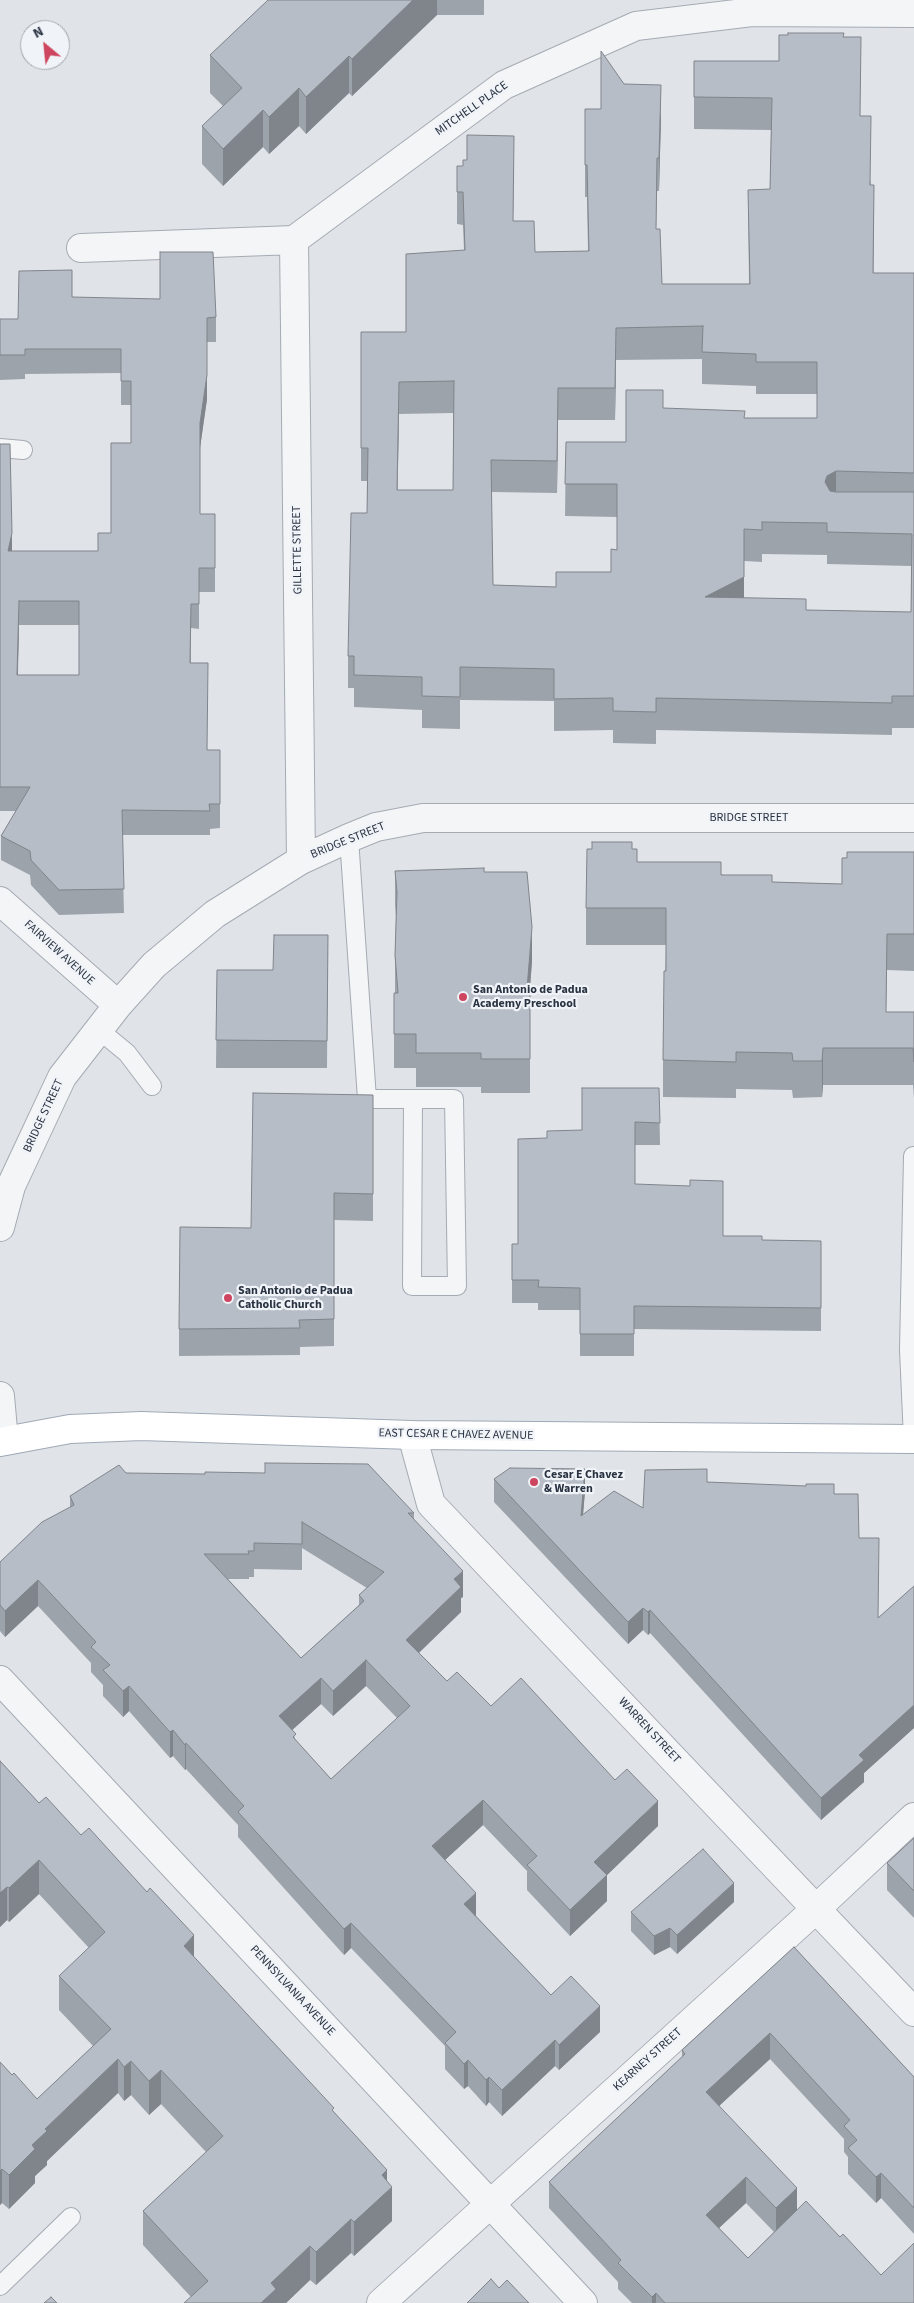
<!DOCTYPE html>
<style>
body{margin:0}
#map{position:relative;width:914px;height:2303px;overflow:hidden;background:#e0e4e9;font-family:"Source Sans 3",sans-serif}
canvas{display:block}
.north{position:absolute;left:20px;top:20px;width:50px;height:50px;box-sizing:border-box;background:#f0f3f7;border:1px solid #a0a6ae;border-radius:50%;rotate:332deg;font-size:14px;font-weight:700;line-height:20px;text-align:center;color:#293241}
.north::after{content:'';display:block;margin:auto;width:18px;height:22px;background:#ce455f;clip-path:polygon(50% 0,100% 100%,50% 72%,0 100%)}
</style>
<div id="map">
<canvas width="914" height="2303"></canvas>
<div class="north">N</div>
</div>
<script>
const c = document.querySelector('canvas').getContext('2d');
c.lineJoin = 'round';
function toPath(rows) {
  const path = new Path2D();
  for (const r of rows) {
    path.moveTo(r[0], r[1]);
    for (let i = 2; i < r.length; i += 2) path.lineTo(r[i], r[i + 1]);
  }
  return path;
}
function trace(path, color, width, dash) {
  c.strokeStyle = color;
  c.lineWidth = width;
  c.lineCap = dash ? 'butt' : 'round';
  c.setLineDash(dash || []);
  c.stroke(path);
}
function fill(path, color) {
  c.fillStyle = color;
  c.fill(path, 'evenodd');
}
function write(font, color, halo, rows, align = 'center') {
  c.font = font + ' "Source Sans 3",sans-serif';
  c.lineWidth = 4.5;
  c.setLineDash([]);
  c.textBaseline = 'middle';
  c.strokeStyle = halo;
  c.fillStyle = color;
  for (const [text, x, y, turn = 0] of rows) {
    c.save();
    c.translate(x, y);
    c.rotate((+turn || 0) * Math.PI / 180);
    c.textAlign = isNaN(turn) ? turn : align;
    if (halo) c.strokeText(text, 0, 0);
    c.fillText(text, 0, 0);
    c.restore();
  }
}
const service = toPath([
 [0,448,23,450],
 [349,838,367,1099,454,1099,457,1286,412,1286,413,1099],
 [99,1030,127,1053,152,1086],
 [913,1156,909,1350,913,1439],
 [0,2286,71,2217]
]);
const minor = toPath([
 [294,240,301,860],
 [81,248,294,240,504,85,636,26,752,12,914,13],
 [0,901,118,1005],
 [0,1227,11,1186,62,1077,118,1005,154,965,215,914,301,860,349,838,376,827,423,818,914,818],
 [0,1396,4,1441],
 [412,1435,431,1504,914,2012],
 [0,1680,583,2303],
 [381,2303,817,1908,914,1817]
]);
const primary = toPath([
 [0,1442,70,1429,141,1426,412,1435,914,1439]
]);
trace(service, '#a5abb3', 20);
trace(minor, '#a5abb3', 30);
trace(primary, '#9fa9b5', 30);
trace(service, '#f3f5f7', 18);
trace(minor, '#f3f5f7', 28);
trace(primary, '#fff', 28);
fill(toPath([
 [268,0,484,0,484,15,437,15,352,96,349,93,306,134,299,126,269,154,263,147,223,186,202,164,202,126,223,106,210,93,210,55],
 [844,37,860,116,871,185,874,217,873,273,914,273,914,728,892,728,892,735,656,730,656,744,613,743,613,730,554,731,554,701,460,700,460,729,422,728,422,710,354,707,354,688,348,688,348,656,367,513,367,481,361,481,361,332,406,332,464,250,463,225,457,224,457,166,514,168,513,221,535,252,588,251,587,197,585,197,585,109,601,109,624,84,661,117,659,191,657,191,656,229,662,284,749,284,748,190,770,189,771,130,694,129,694,61,779,61],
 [702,359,702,384,756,386,756,394,817,394,817,418,745,418,663,408,626,442,566,442,565,516,617,517,617,550,611,549,611,572,556,587,493,585,491,492,557,493,558,420,615,420,616,360],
 [453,413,453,490,397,490,399,414],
 [762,554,827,555,827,564,911,566,911,612,806,610,744,598,744,561,762,562],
 [72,297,216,317,216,342,207,342,207,399,200,447,200,514,215,514,215,592,199,592,199,629,191,628,191,663,207,750,220,750,220,828,210,829,210,835,122,835,124,913,59,915,31,885,30,875,1,860,1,836,16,811,0,811,0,444,12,551,98,551,111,533,131,443,131,405,121,405,121,373,25,374,25,379,0,380,0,319,18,319],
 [19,625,79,625,79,675,18,675],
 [914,852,914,971,887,970,886,1012,914,1012,914,1098,913,1085,823,1085,822,1097,793,1098,792,1090,736,1089,736,1098,663,1097,663,1060,666,945,586,945,586,908,637,862,772,882,842,884,842,858],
 [395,871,484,872,532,961,530,989,530,1093,481,1093,481,1087,416,1087,416,1068,394,1068,394,993,395,993,395,955,396,917,395,905],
 [328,935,327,1068,216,1068,217,970,273,970],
 [659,1088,660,1145,635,1145,635,1184,723,1236,762,1240,821,1241,821,1331,634,1329,634,1356,580,1356,580,1310,538,1310,538,1303,512,1303,512,1244,518,1244,547,1138,582,1130],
 [373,1095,373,1221,334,1220,334,1346,300,1347,300,1355,179,1356,179,1329],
 [126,1473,414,1513,414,1519,463,1597,461,1598,461,1612,419,1653,447,1681,491,1706,658,1826,607,1875,607,1901,570,1936,527,1890,527,1871,483,1825,445,1860,476,1916,551,1995,600,2032,559,2070,555,2066,502,2116,489,2102,486,2106,468,2086,464,2089,445,2069,445,2046,351,1948,344,1955,238,1837,238,1825,186,1769,185,1770,173,1756,170,1758,129,1711,123,1717,103,1696,103,1685,91,1672,91,1663,38,1606,5,1637,0,1631,0,1562,70,1507,70,1496],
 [302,1548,367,1588,359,1595,359,1605,301,1658,228,1579,249,1579,249,1577,254,1577,254,1569,302,1570],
 [366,1686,397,1718,331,1779,296,1741,292,1730,321,1704,333,1716],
 [494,1479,585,1491,583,1515,643,1508,707,1482,834,1494,859,1538,878,1618,914,1586,914,1728,864,1773,864,1782,821,1820,650,1633,648,1635,643,1630,628,1644,494,1502],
 [0,1761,39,1803,194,1957,334,2113,387,2181,392,2221,354,2256,351,2253,316,2285,310,2280,286,2303,184,2303,191,2297,143,2245,143,2211,206,2152,161,2104,149,2115,131,2095,124,2101,118,2093,47,2161,47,2165,35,2176,35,2183,9,2209,2,2203,0,2205,0,2062,12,2075,37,2099,93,2046,59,2010,59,1976,89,1948,39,1894,9,1922,7,1920,0,1927],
 [914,1838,914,1918,887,1890,887,1863],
 [734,1902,677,1954,670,1947,654,1955,631,1931,631,1912],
 [794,1947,914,2077,914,2234,881,2198,876,2203,848,2174,848,2157,844,2152,844,2139,770,2059,719,2106,797,2210,840,2237,881,2275,914,2303,632,2303,618,2289,618,2282,549,2208,549,2182,682,2057,682,2050],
 [746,2203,774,2232,748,2258,719,2228]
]), '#9da3aa');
fill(toPath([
 [413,0,437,0,437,15,352,96,352,59],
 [349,56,349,93,306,134,306,97],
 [661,85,661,117,659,191,659,158],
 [299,88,299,126,269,154,269,117],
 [263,110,263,147,223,186,223,149],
 [874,185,874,217,873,305,873,273],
 [616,328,616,360,615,420,615,388],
 [207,375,207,399,200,448,200,423],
 [399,382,399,414,397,522,397,490],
 [558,388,558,420,557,493,557,461],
 [836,471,836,503,825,482,827,476],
 [744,529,744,609,705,597],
 [12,533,12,557,8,551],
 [19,601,19,625,17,700,17,675],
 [532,927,532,961,527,1023,527,989],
 [823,1048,823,1085,822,1097,822,1061],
 [585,1469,585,1491,581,1538,581,1516],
 [463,1571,463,1597,461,1598,461,1612,406,1665,406,1640,454,1579],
 [38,1580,38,1606,5,1637,5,1611],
 [643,1608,643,1630,628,1644,628,1622],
 [650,1610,650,1633,648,1635,648,1612],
 [366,1660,366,1686,333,1716,333,1691],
 [321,1678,321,1704,279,1742,279,1716],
 [129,1686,129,1711,123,1717,123,1691],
 [914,1705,914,1728,864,1773,864,1782,821,1820,821,1798,859,1755],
 [173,1730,173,1756,170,1758,170,1732],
 [186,1743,186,1769,185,1770,185,1745],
 [483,1800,483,1825,432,1872,432,1846],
 [658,1801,658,1826,605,1877,607,1875,607,1901,570,1936,570,1910,594,1862],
 [39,1860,39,1894,9,1922,9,1888],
 [734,1883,734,1902,677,1954,677,1935],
 [7,1887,7,1920,0,1927,0,1893],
 [476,1893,476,1918,464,1904],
 [351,1923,351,1948,344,1955,344,1929],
 [670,1928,670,1947,654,1955,654,1936],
 [194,1935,194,1969,184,1946],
 [600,2006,600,2032,559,2070,559,2045],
 [770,2033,770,2059,706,2118,706,2092],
 [555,2040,555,2066,502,2116,502,2090],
 [118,2059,118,2093,47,2161,47,2165,35,2176,35,2183,9,2209,9,2175,45,2129],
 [468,2060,468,2086,464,2089,464,2064],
 [131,2061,131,2095,124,2101,124,2067],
 [161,2070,161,2104,149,2115,149,2081],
 [489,2077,489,2102,486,2106,486,2080],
 [2,2169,2,2203,0,2205,0,2171],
 [387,2170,387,2191,392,2187,392,2221,354,2256,354,2222,382,2175],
 [881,2173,881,2198,876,2203,876,2177],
 [746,2177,746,2203,706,2240,706,2215],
 [797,2188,797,2214,776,2233,776,2208],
 [351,2219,351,2253,316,2285,316,2252],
 [310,2246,310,2280,286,2303,261,2303,271,2283],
 [656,2293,656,2303,652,2303,652,2297]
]), '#80848b');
const building = toPath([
 [268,0,413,0,352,59,349,56,306,97,299,88,269,117,263,110,223,149,202,126,242,88,210,55,268,0],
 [788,33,844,33,843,37,861,37,860,116,871,116,870,185,874,185,873,273,914,273,914,473,836,471,827,476,825,482,830,491,836,492,914,492,914,696,892,696,892,703,656,698,656,712,613,711,613,698,554,699,554,669,460,667,460,697,422,696,422,677,354,675,354,656,348,656,351,513,367,513,368,448,361,448,361,332,406,332,406,254,465,250,463,192,457,192,457,166,463,166,463,160,467,160,467,135,514,136,513,221,534,221,535,252,589,251,587,165,585,165,585,109,601,109,601,51,624,84,661,85,659,158,657,158,656,229,660,229,662,284,750,284,748,190,770,189,772,98,694,97,694,61,779,61,779,35,788,35,788,33],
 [703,326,702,352,756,354,756,362,817,362,817,418,744,418,745,411,663,408,663,390,626,390,626,442,566,442,565,484,617,484,617,550,611,549,611,572,556,572,556,587,493,585,491,460,557,461,558,388,615,388,616,328,703,326],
 [454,381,453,490,397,490,399,382,454,381],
 [762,522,827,523,827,532,912,534,911,612,806,610,806,599,705,597,744,577,744,529,762,530,762,522],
 [160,252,213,252,216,317,207,318,207,375,200,423,200,514,215,514,215,568,199,568,199,604,191,604,190,663,208,663,207,750,220,750,220,804,209,804,210,811,122,810,124,889,59,890,31,860,30,851,1,836,30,787,0,787,0,444,10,444,12,533,8,551,98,551,98,533,111,533,111,443,131,443,131,381,121,381,121,349,25,349,25,355,0,355,0,319,18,319,19,271,72,270,72,297,160,299,160,252],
 [19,601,79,601,79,675,17,675,19,601],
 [592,842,632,842,632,849,637,849,637,862,721,862,721,875,772,875,772,882,842,884,842,858,847,858,847,852,914,852,914,934,887,934,886,1012,914,1012,914,1062,913,1048,823,1048,822,1061,793,1061,792,1053,736,1052,736,1062,663,1060,664,971,666,971,666,908,586,908,587,849,592,849,592,842],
 [484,868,484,872,527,872,532,927,527,989,530,989,530,1059,481,1059,481,1053,416,1053,416,1034,394,1034,394,993,398,993,395,955,397,892,395,871,484,868],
 [274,935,328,935,327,1041,216,1040,217,970,273,970,274,935],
 [582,1088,659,1088,660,1123,635,1122,635,1184,690,1186,690,1180,723,1181,723,1236,762,1236,762,1240,821,1241,821,1308,634,1306,634,1334,580,1334,580,1288,538,1287,539,1280,512,1280,512,1244,518,1244,518,1139,547,1138,547,1131,582,1130,582,1088],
 [253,1093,373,1095,373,1194,334,1193,334,1319,299,1320,300,1328,179,1329,180,1227,251,1228,253,1093],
 [265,1463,368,1464,414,1513,408,1513,463,1571,454,1579,461,1587,406,1640,447,1681,457,1672,491,1706,521,1678,615,1780,627,1769,658,1801,594,1862,607,1875,570,1910,527,1865,537,1856,483,1800,432,1846,476,1893,464,1904,551,1995,571,1976,600,2006,559,2045,555,2040,502,2090,489,2077,486,2080,468,2060,464,2064,445,2043,456,2032,351,1923,344,1929,238,1812,244,1806,186,1743,185,1745,173,1730,170,1732,129,1686,123,1691,103,1670,110,1665,91,1647,96,1642,38,1580,5,1611,0,1605,0,1562,42,1522,74,1505,70,1496,119,1465,126,1473,205,1474,205,1472,265,1473,265,1463],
 [302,1522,384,1572,359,1595,364,1601,301,1658,204,1554,249,1554,248,1551,254,1551,254,1543,302,1544,302,1522],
 [366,1660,410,1706,331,1779,293,1737,296,1734,279,1716,321,1678,333,1691,366,1660],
 [510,1468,585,1469,581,1516,614,1491,643,1508,645,1470,707,1469,707,1482,806,1486,806,1484,834,1484,834,1494,858,1494,859,1538,879,1538,878,1618,914,1586,914,1705,859,1755,864,1760,821,1798,650,1610,648,1612,643,1608,628,1622,494,1479,510,1468],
 [0,1761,39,1803,46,1797,81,1835,89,1828,147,1892,150,1888,180,1920,194,1935,184,1946,334,2108,332,2110,387,2170,382,2175,392,2187,354,2222,351,2219,316,2252,310,2246,271,2283,276,2289,261,2303,184,2303,208,2281,143,2211,223,2136,161,2070,149,2081,131,2061,124,2067,118,2059,45,2129,47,2131,32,2145,35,2149,9,2175,2,2169,0,2171,0,2062,12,2075,14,2073,37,2099,111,2029,59,1976,105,1932,39,1860,9,1888,7,1887,0,1893,0,1761],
 [914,1838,914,1891,887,1863,914,1838],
 [703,1849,734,1883,677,1935,670,1928,654,1936,631,1912,703,1849],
 [794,1947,914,2077,914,2208,881,2173,876,2177,848,2148,857,2140,844,2126,850,2120,770,2033,706,2092,797,2188,776,2208,746,2177,706,2215,748,2258,806,2201,840,2237,843,2234,881,2275,914,2243,914,2303,665,2303,656,2293,652,2297,618,2263,621,2260,549,2182,685,2054,682,2050,794,1947],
 [491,2279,499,2288,507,2280,529,2303,467,2303,491,2279],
 [51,2297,57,2303,44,2303,51,2297]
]);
fill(building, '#b7bdc6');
trace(building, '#80848b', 1);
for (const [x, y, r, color] of [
 [463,997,5,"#ce455f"],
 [228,1298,5,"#ce455f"],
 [534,1482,5,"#ce455f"]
]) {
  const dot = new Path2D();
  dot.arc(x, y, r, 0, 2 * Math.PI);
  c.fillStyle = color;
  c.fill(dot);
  trace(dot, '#f0f3f7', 2);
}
write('12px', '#293241', '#f0f3f7', [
 ["MITCHELL PLACE",472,109,-35],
 ["GILLETTE STREET",298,550,-91],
 ["BRIDGE STREET",749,818],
 ["BRIDGE STREET",348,841,-22],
 ["FAIRVIEW AVENUE",59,953,42],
 ["BRIDGE STREET",44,1116,-65],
 ["EAST CESAR E CHAVEZ AVENUE",456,1435,1],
 ["WARREN STREET",649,1731,47],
 ["PENNSYLVANIA AVENUE",292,1991,47],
 ["KEARNEY STREET",648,2060,-42]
]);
write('bold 12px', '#293241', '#f0f3f7', [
 ["San Antonio de Padua",473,990],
 ["Academy Preschool",473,1004],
 ["San Antonio de Padua",238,1291],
 ["Catholic Church",238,1305],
 ["Cesar E Chavez",544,1475],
 ["& Warren",544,1489]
], 'left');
</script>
